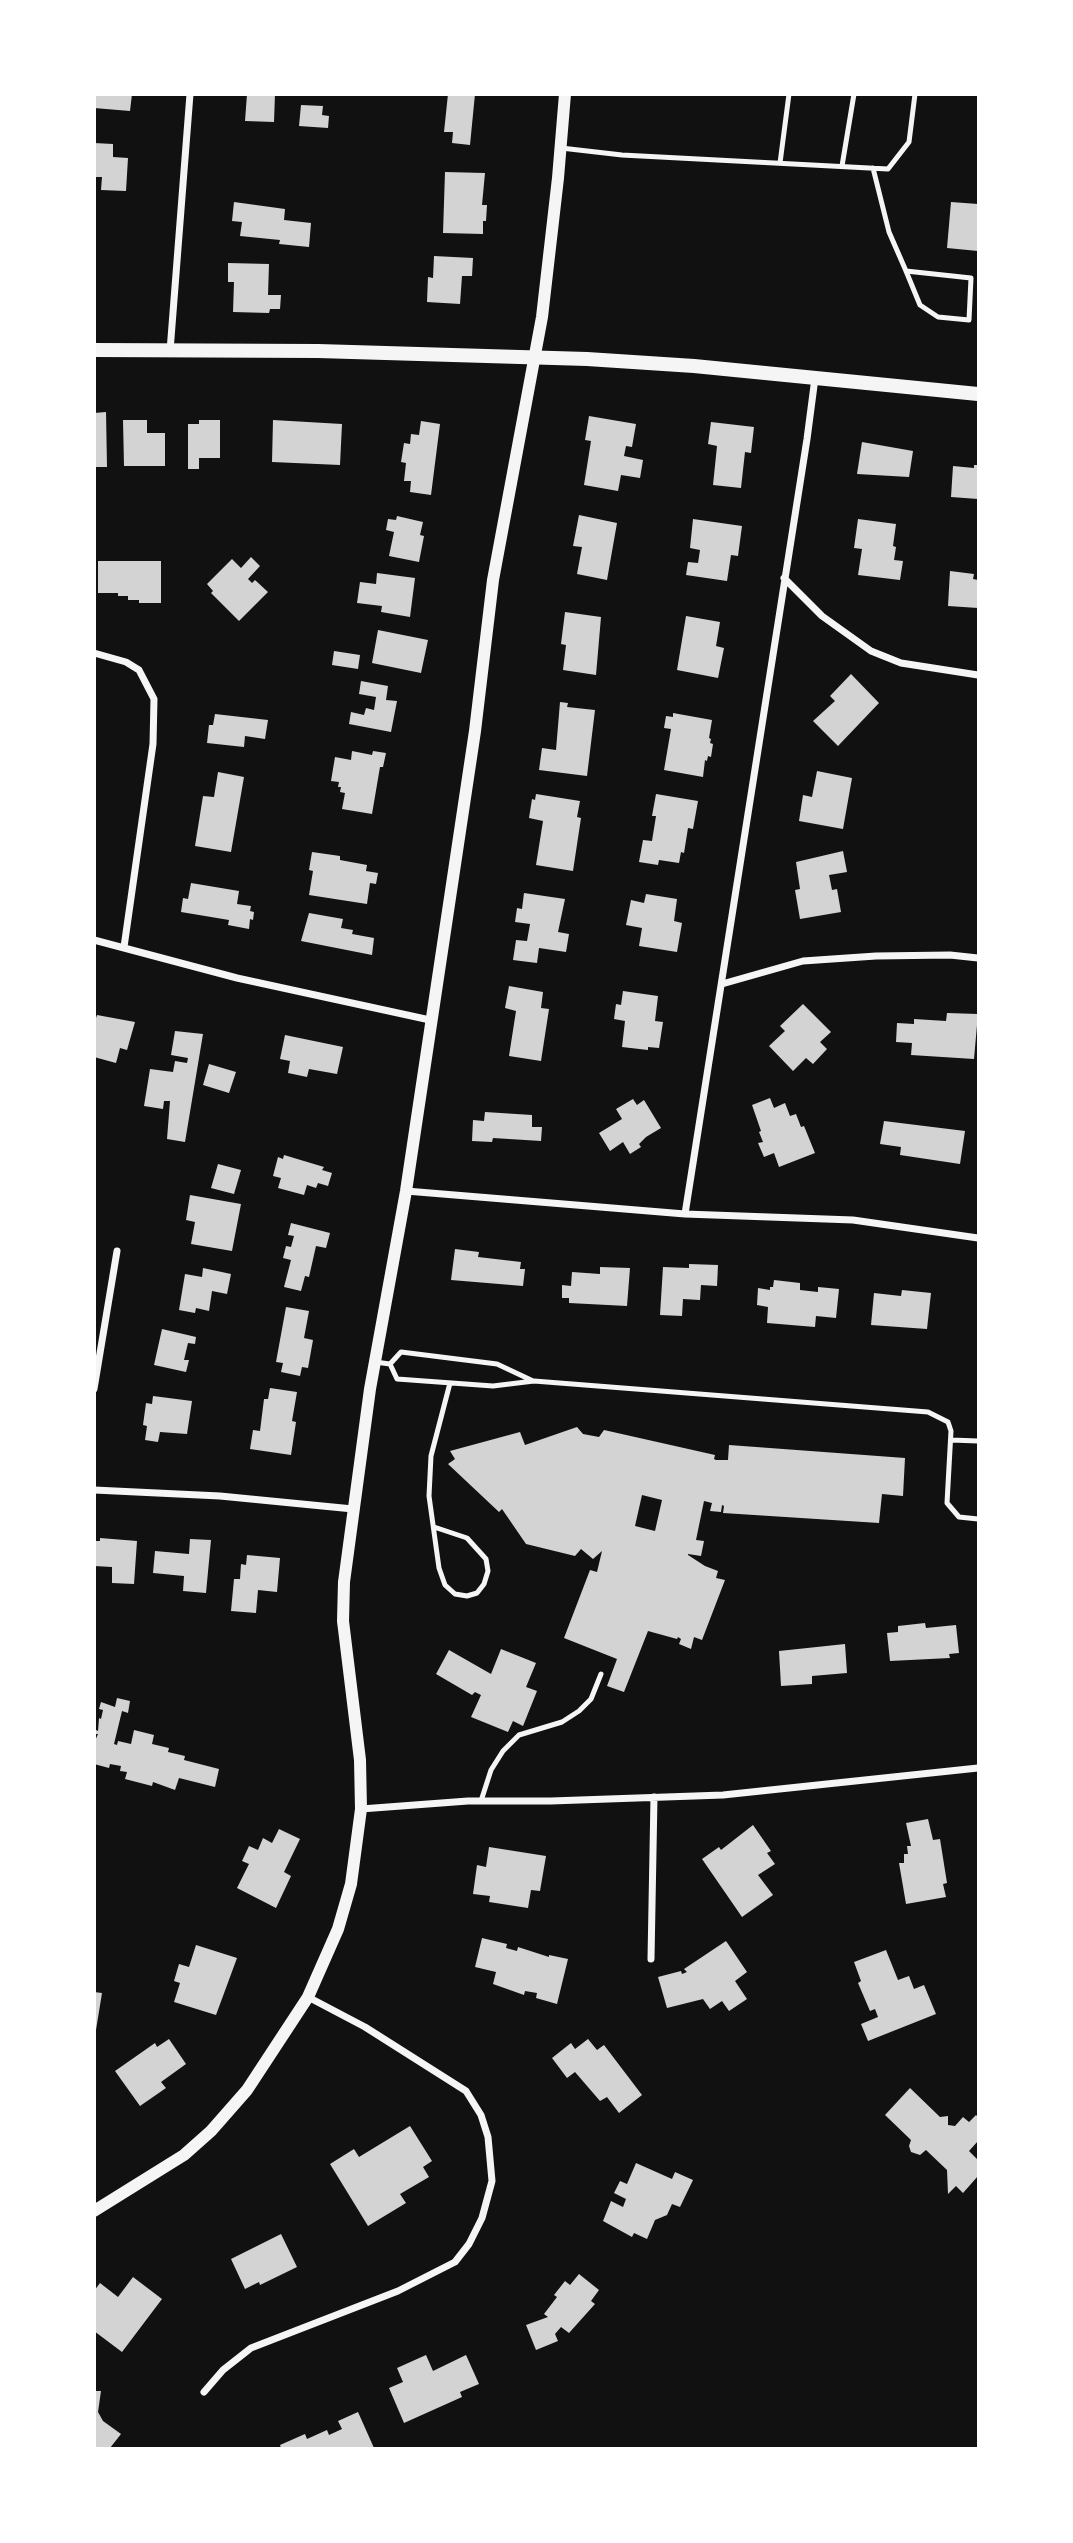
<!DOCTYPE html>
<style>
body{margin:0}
#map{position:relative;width:1073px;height:2543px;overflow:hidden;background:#111;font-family:"Source Sans 3",sans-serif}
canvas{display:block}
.frame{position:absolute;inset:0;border:96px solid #fff;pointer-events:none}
</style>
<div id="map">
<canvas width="1073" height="2543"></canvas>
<div class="frame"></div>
</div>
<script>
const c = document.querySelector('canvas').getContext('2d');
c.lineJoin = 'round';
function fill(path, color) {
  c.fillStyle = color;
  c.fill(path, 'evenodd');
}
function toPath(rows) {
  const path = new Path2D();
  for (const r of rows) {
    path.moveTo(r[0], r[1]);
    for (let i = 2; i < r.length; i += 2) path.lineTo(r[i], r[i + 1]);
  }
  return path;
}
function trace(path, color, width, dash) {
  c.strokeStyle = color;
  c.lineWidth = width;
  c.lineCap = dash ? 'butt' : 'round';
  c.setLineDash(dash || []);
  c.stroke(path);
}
fill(toPath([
 [94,94,132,94,130,111,94,108],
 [247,94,275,94,274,122,245,121],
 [448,94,475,94,470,145,452,143,453,132,444,132],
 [301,105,323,106,322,115,329,116,328,128,299,126],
 [94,143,113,144,113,157,128,158,126,191,101,190,102,177,94,177],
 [445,172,485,173,482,205,487,205,486,221,483,221,483,234,443,233],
 [234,202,285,209,284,220,311,223,309,247,279,244,280,240,240,236,242,222,232,221],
 [951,202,978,204,978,251,947,248],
 [434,256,473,258,472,276,462,276,460,304,427,302,428,277,433,278],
 [228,263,269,264,268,295,281,295,280,309,270,309,269,313,233,312,234,282,228,282],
 [106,412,107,467,94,467,94,413],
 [589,416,636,424,632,447,626,446,624,456,643,460,640,478,621,475,618,491,584,485,591,441,585,440],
 [123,420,147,420,147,433,165,433,165,466,124,466],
 [199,420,220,420,220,458,199,458,199,469,188,469,188,424,199,424],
 [273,420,342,424,340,465,272,462],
 [421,421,440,424,431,495,410,492,411,481,404,481,406,463,401,462,404,443,410,444,411,434,419,435],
 [711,422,754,427,751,453,745,452,741,488,713,485,717,446,708,444],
 [862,442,913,451,909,477,857,474],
 [974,465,978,465,978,499,951,497,953,466,974,468],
 [579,515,617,523,607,580,577,574,582,547,573,546],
 [397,516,423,522,420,535,424,536,419,562,389,556,394,532,386,530,388,519,396,520],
 [693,519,742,526,738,556,731,555,727,581,686,575,688,562,698,563,700,550,690,548],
 [858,519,896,524,893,546,896,547,894,560,903,561,900,580,858,575,862,549,854,548],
 [251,557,260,566,248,579,252,583,255,580,268,592,239,621,211,593,213,591,207,584,232,559,241,568],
 [98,561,161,561,161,603,139,603,139,600,128,600,128,596,118,596,118,593,98,593],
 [950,571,974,574,973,579,978,580,978,608,948,606],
 [377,573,415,578,410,617,381,612,382,606,357,603,360,582,376,584],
 [565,612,601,617,596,675,563,670,566,645,561,644],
 [686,616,720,622,716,646,724,648,718,678,677,670],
 [378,630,428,640,421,673,372,663],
 [334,651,360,655,358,669,332,665],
 [851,674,879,703,838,746,813,721,835,701,830,696],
 [361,681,388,686,386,700,397,701,391,732,349,724,351,712,364,715,366,708,374,710,376,697,359,694],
 [560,702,568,703,567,707,595,710,587,776,539,770,542,748,556,750],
 [673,713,712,720,709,738,711,739,710,743,713,744,711,757,708,756,707,761,705,760,703,777,664,770,671,729,664,728,666,716,673,717],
 [215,714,268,720,265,739,245,736,244,747,207,743,209,725,213,725],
 [352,751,372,755,373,751,386,753,383,767,380,767,372,814,342,809,345,793,340,792,341,787,338,787,339,782,331,781,335,757,351,760],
 [817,771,852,778,843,829,799,821,803,795,812,797],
 [218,772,244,777,231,852,195,846,203,796,214,797],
 [536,794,580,801,577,817,581,818,573,871,536,865,543,821,529,818,532,799,535,800],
 [656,794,698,801,693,829,688,828,684,853,681,852,679,863,659,860,658,865,639,862,643,840,652,841,656,816,652,816],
 [843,851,847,872,829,875,832,890,837,889,841,912,800,919,795,890,800,889,796,862],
 [312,852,340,856,340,860,367,865,366,871,378,873,376,884,370,883,367,904,309,895,313,871,309,870],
 [191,883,239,891,237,904,251,906,250,911,254,912,253,920,250,919,249,929,228,925,229,920,181,912,183,898,188,899],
 [524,893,565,899,558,932,569,934,566,952,539,948,537,963,513,960,516,940,527,941,530,924,515,922,517,908,522,909],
 [646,894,677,899,674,921,682,923,677,952,639,946,642,928,626,925,631,900,644,903],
 [309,913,343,919,341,928,353,930,352,934,374,938,372,955,301,941],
 [509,986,543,992,541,1008,549,1009,541,1061,509,1056,516,1011,505,1008],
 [623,991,658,996,655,1021,663,1022,659,1048,648,1047,648,1050,622,1047,625,1021,614,1019,616,1004,621,1005],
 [803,1004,831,1032,820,1042,827,1049,813,1064,806,1058,793,1071,769,1046,785,1031,780,1026],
 [947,1013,978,1014,974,1059,911,1055,912,1043,896,1042,897,1023,914,1024,914,1019,946,1021],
 [97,1015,135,1022,127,1050,120,1048,116,1063,94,1057,94,1024],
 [175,1031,203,1034,185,1142,167,1139,170,1101,164,1101,163,1109,144,1106,150,1069,173,1072,175,1061,187,1063,188,1058,171,1055],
 [285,1035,343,1047,337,1074,309,1069,307,1077,288,1073,290,1061,280,1059],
 [209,1064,236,1072,229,1093,203,1085],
 [770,1098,774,1108,785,1103,790,1116,796,1114,801,1127,804,1126,815,1153,779,1167,774,1153,764,1157,758,1143,763,1142,759,1132,761,1131,752,1105],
 [633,1099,637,1105,644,1100,661,1128,646,1137,639,1144,641,1147,630,1154,623,1142,610,1151,599,1133,622,1119,616,1109],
 [485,1112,532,1115,532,1127,542,1127,541,1141,493,1138,492,1142,472,1141,473,1120,484,1121],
 [884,1121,965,1131,960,1164,900,1155,901,1147,880,1144],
 [284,1155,324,1167,322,1170,332,1173,328,1186,318,1183,316,1188,307,1185,304,1195,278,1188,281,1178,273,1176,278,1157,283,1159],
 [218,1164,241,1170,234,1194,211,1188],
 [190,1195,241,1204,232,1251,191,1244,195,1222,186,1220],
 [291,1223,330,1233,326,1248,316,1246,309,1277,305,1276,301,1291,284,1287,291,1260,283,1258,286,1246,291,1247,294,1236,288,1235],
 [455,1249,479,1252,478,1257,521,1262,520,1269,525,1269,523,1286,451,1280],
 [689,1264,718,1265,717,1286,701,1285,700,1300,683,1299,682,1316,660,1315,663,1267,689,1268],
 [600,1267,630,1268,627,1306,569,1303,569,1298,562,1298,562,1285,571,1286,572,1272,600,1274],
 [203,1268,231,1274,227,1294,212,1291,209,1311,196,1308,195,1313,179,1310,185,1274,202,1277],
 [774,1280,800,1283,800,1290,818,1292,818,1287,839,1289,836,1318,816,1316,815,1327,767,1323,768,1307,757,1305,758,1288,770,1290,770,1287,773,1287],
 [902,1290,931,1293,927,1329,871,1325,874,1293,901,1296],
 [286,1307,309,1311,304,1338,313,1340,308,1368,302,1367,300,1376,281,1372,283,1363,276,1362],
 [162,1329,196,1337,195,1344,188,1343,184,1360,189,1360,186,1372,154,1365],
 [270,1388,297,1392,292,1421,296,1422,291,1455,250,1449,253,1430,260,1431,264,1399,268,1399],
 [153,1396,192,1401,187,1434,160,1432,158,1442,145,1440,147,1426,143,1425,146,1403,152,1404],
 [577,1427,583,1434,599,1437,604,1430,715,1455,714,1459,716,1460,728,1460,729,1445,905,1458,903,1496,882,1494,879,1523,723,1513,724,1506,722,1505,721,1512,710,1511,712,1503,704,1501,696,1540,704,1541,701,1556,688,1554,688,1555,705,1566,718,1571,716,1578,725,1580,702,1640,694,1637,691,1649,679,1644,681,1639,678,1637,677,1639,648,1631,624,1692,607,1686,617,1659,564,1638,590,1570,597,1572,602,1551,593,1559,581,1549,575,1556,526,1544,502,1509,499,1512,448,1464,455,1459,450,1451,520,1432,525,1445],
 [642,1495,662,1500,655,1531,635,1526],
 [100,1538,137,1541,134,1584,112,1583,112,1567,94,1566,94,1541,100,1541],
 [190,1539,211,1540,206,1593,183,1591,184,1576,153,1573,155,1551,189,1554],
 [247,1555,280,1558,277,1592,258,1590,256,1613,231,1611,234,1579,240,1579,241,1564,246,1565],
 [925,1623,926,1628,956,1625,959,1653,949,1654,950,1658,890,1661,887,1633,898,1632,898,1626],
 [845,1644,847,1673,812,1676,812,1684,781,1686,779,1651],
 [501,1649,536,1663,526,1687,537,1691,523,1726,513,1721,508,1732,471,1717,481,1695,475,1692,472,1695,436,1674,449,1650,491,1674],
 [117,1698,130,1701,128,1713,122,1711,114,1744,117,1745,118,1741,131,1744,134,1730,154,1735,152,1744,169,1748,168,1752,185,1756,184,1760,219,1769,215,1787,179,1778,175,1790,153,1782,152,1786,125,1779,127,1772,120,1771,121,1766,110,1764,109,1768,94,1764,94,1743,98,1734,95,1734,96,1730,98,1731,99,1718,101,1719,103,1710,99,1709,101,1702,115,1707],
 [928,1819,933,1840,940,1839,947,1883,943,1884,946,1897,906,1904,899,1863,904,1863,904,1854,908,1854,907,1846,911,1846,906,1823],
 [753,1825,771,1851,767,1853,775,1864,758,1875,773,1895,742,1917,702,1859,719,1847,721,1850],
 [279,1829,300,1839,284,1872,291,1876,276,1908,237,1888,249,1864,242,1861,249,1846,258,1850,263,1838,272,1843],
 [489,1847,546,1856,540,1891,531,1890,528,1908,489,1902,490,1896,473,1894,477,1865,486,1867],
 [482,1938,507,1944,506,1948,517,1951,518,1947,549,1957,549,1955,568,1959,557,2004,536,1998,537,1993,525,1991,524,1995,493,1984,496,1972,475,1967],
 [726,1941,747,1972,735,1981,747,1999,729,2011,722,2001,710,2009,703,1999,667,2008,658,1977,681,1971,682,1974,687,1972,684,1969],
 [196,1945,237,1958,216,2015,174,2002,180,1983,174,1981,179,1964,189,1967],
 [886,1950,898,1980,909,1976,914,1989,924,1985,936,2014,868,2041,861,2024,878,2017,875,2009,870,2011,858,1983,861,1981,854,1962],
 [94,1992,102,1993,96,2030,94,2029],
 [169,2039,186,2064,161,2082,166,2088,140,2106,115,2071,155,2043,157,2047],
 [588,2039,597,2050,604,2045,642,2095,619,2113,607,2097,600,2101,575,2072,567,2078,552,2058,571,2043,575,2049],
 [910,2088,940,2117,948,2116,948,2125,955,2126,963,2117,969,2122,976,2115,978,2117,978,2141,969,2151,978,2160,978,2176,963,2193,956,2186,948,2194,947,2170,926,2150,920,2155,911,2152,909,2146,911,2140,885,2115],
 [410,2126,432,2161,423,2167,429,2177,400,2194,406,2203,368,2226,330,2164,354,2149,359,2157],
 [636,2163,672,2179,675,2172,693,2180,680,2207,672,2204,667,2215,655,2220,647,2239,634,2233,632,2237,603,2221,611,2201,623,2207,626,2199,614,2193,620,2181,627,2184],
 [281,2234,297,2267,260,2285,259,2282,245,2289,231,2259],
 [579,2274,599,2290,591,2301,595,2304,569,2333,561,2327,555,2334,558,2341,536,2350,526,2325,548,2317,544,2314,557,2297,554,2295,565,2281,570,2285],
 [133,2277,162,2299,122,2352,94,2331,94,2291,100,2283,118,2297],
 [426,2355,433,2371,466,2355,479,2384,460,2392,462,2397,404,2423,389,2388,403,2382,397,2368],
 [94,2391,101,2391,98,2412,103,2421,121,2434,110,2448,94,2448],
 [358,2412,374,2448,281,2448,280,2445,305,2434,307,2439,327,2430,329,2435,342,2429,338,2421]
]), '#d3d3d3');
trace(toPath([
 [561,148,622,155,888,169,909,142,915,94],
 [780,163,789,94],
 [842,166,854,94],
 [873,168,889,232,906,271,920,305,938,317,969,320,971,278,906,271],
 [375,1362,390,1364,401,1352,497,1364,531,1380],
 [390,1364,397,1379,493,1386,534,1381,928,1412,948,1422,951,1431,947,1503,959,1517,978,1519],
 [951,1440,978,1441],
 [434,1527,467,1538,486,1559,488,1571,484,1584,477,1593,467,1596,455,1594,445,1585,439,1568,429,1496,431,1456,450,1383],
 [481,1801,491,1770,503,1751,519,1735,562,1722,579,1711,591,1699,601,1674]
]), '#f5f5f5', 5);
trace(toPath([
 [170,351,190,94],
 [784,578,822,616,871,651,901,663,978,675],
 [94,653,126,662,139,670,154,699,153,744,124,947],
 [94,940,237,978,430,1020],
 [722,984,803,961,876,956,950,955,978,958],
 [406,1191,685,1214,853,1220,978,1238],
 [685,1214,807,439,815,378],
 [94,1389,117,1251],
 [94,1490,220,1496,353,1509],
 [361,1809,468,1801,551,1801,723,1795,978,1768],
 [651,1959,654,1797],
 [204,2392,223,2370,251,2348,398,2291,455,2262,469,2244,482,2218,492,2181,488,2137,481,2115,466,2091,365,2027,308,1997]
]), '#f5f5f5', 7);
trace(toPath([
 [94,2211,184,2155,211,2131,247,2090,308,1997,338,1929,351,1884,361,1809,360,1760,343,1621,344,1582,370,1389,406,1191,475,731,493,580,542,317,558,178,565,94]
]), '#f5f5f5', 12);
trace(toPath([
 [94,350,318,351,587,359,694,366,978,394]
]), '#f5f5f5', 14);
</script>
